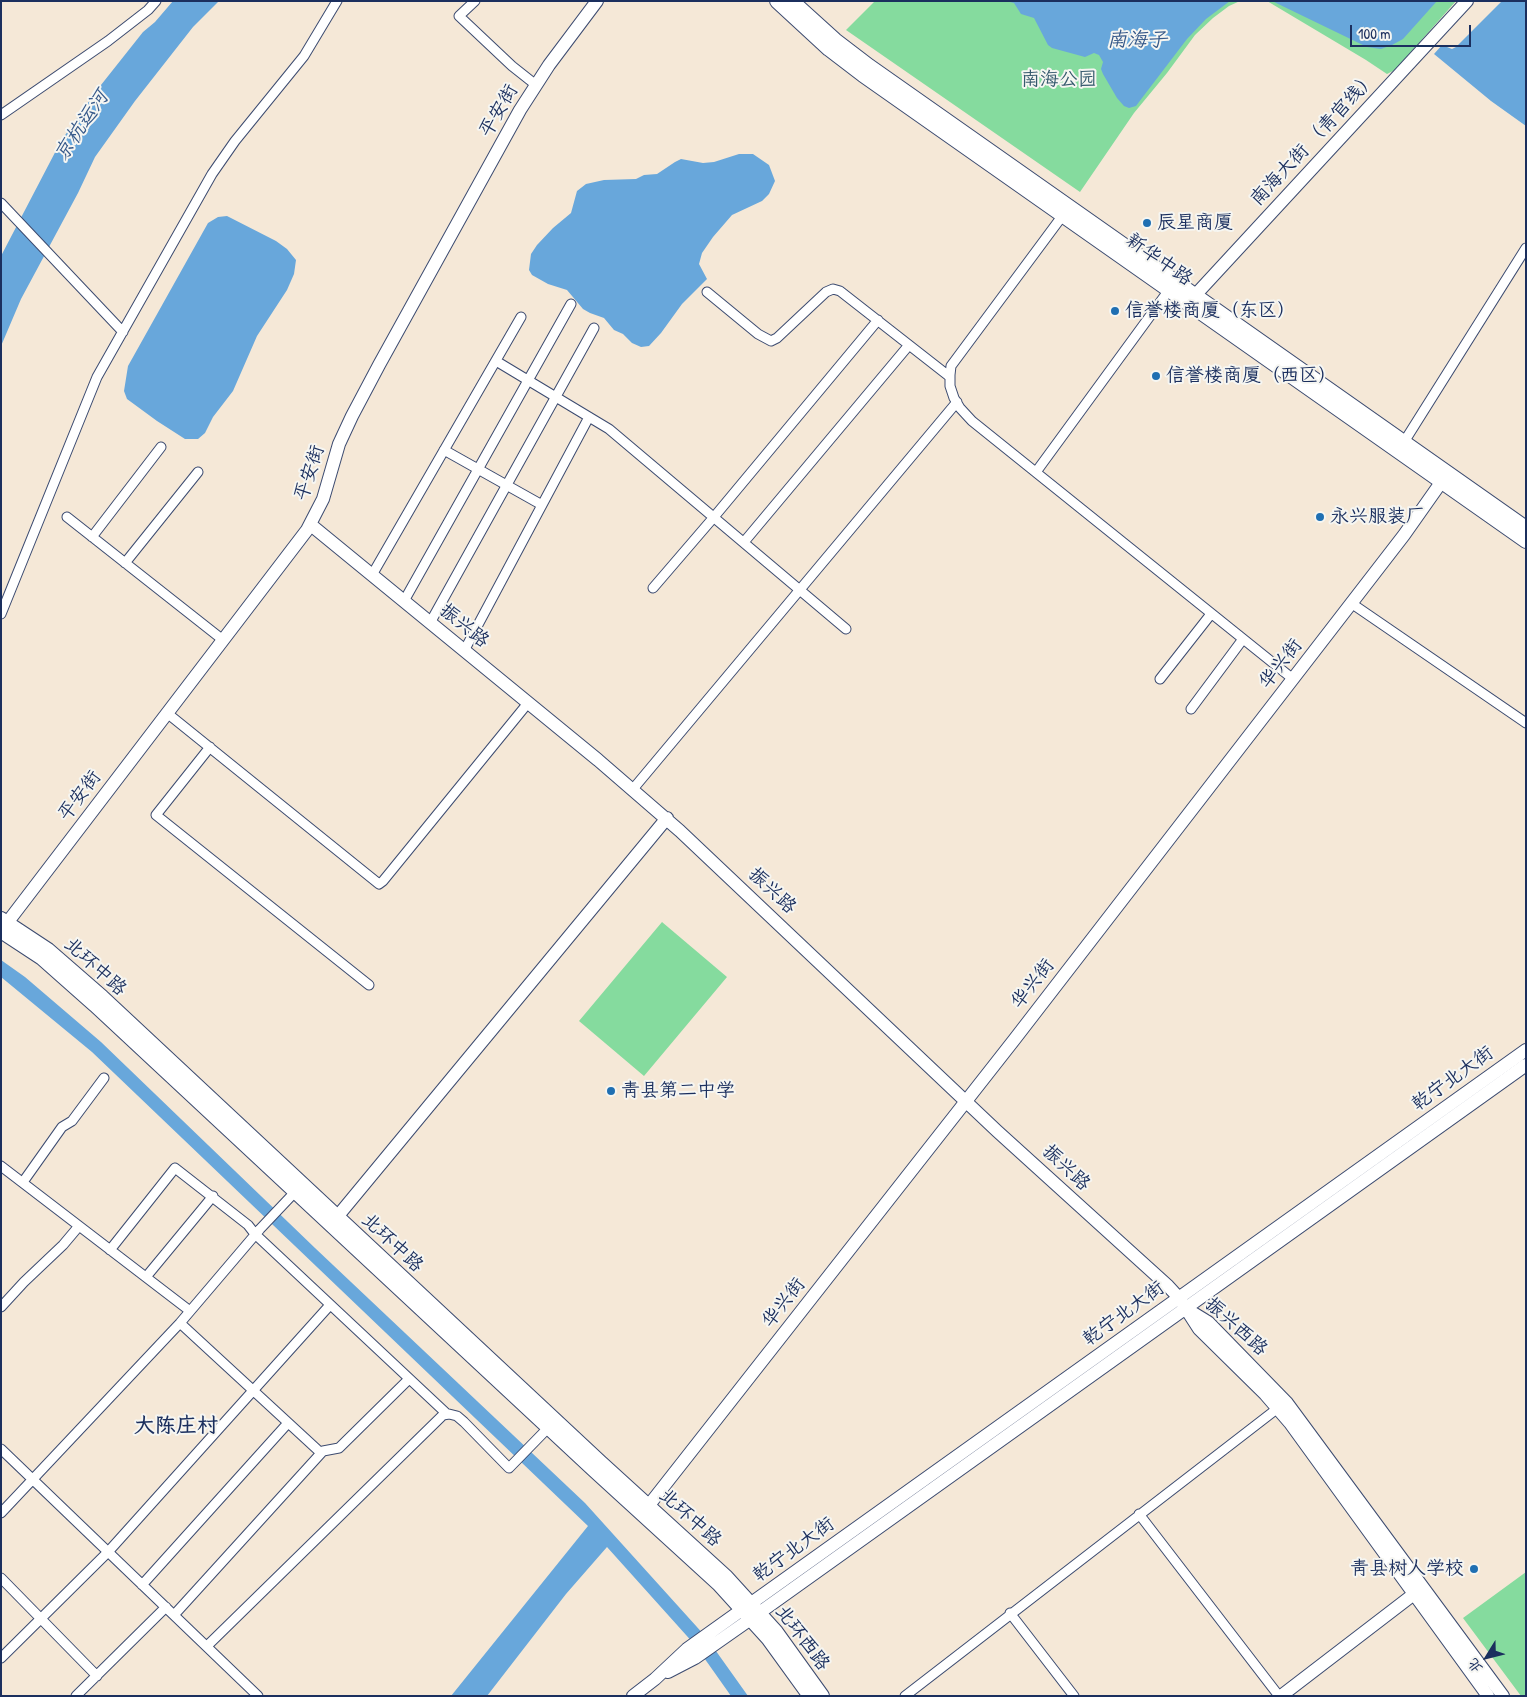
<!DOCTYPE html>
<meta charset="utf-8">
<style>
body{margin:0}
#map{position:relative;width:1527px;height:1697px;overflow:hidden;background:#f5e8d7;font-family:"Patrick Hand","LXGW WenKai TC",sans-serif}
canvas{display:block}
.frame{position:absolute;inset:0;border:2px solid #1b2f5e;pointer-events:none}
.north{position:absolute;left:1462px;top:1632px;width:50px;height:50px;-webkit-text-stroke:4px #f6f6f2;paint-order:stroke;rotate:234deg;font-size:14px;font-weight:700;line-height:20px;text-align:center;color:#1b2f5e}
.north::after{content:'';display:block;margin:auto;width:18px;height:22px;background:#1b2f5e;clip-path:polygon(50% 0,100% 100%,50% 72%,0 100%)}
.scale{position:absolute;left:1350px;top:25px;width:121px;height:22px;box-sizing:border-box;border:2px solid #1b2f5e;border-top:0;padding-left:6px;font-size:15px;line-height:18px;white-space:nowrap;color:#1b2f5e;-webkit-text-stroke:4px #f6f6f2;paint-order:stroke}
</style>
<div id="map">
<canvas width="1527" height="1697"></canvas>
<div class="frame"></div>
<div class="north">北</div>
<div class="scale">100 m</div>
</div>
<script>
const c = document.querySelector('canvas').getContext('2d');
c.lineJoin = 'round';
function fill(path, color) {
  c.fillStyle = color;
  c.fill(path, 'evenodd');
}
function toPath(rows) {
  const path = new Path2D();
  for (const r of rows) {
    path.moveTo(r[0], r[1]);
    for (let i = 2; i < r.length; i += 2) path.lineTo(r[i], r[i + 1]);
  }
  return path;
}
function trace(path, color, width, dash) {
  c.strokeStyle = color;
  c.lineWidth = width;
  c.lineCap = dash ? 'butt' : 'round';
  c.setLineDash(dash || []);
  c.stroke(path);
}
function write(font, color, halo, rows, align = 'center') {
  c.font = font + ' "Patrick Hand","LXGW WenKai TC",sans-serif';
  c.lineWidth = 4;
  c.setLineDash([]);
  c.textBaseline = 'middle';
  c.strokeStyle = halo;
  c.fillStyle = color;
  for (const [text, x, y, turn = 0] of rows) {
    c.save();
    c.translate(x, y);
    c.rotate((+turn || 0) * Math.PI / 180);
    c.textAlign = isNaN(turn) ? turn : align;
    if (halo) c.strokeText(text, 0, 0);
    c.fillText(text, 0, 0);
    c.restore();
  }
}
fill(toPath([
 [875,1,1240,1,1229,6,1213,18,1195,35,1167,73,1134,113,1080,192,846,30],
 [1267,1,1456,1,1395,70,1387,74,1366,60],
 [662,922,727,977,644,1076,579,1021],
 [1526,1572,1526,1696,1521,1696,1463,1618]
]), '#85db9e');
fill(toPath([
 [173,1,219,1,193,27,135,101,95,157,78,193,21,299,1,346,1,256,61,141,97,90,143,32,155,22],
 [1006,1,1230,1,1206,19,1187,39,1142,98,1136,106,1129,108,1124,106,1117,98,1103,74,1101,69,1103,62,1099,55,1094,53,1085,57,1052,48,1048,45,1034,18,1021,14,1014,3],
 [1272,1,1437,1,1403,39,1392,45,1381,49,1367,47],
 [1502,1,1526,1,1526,126,1491,101,1434,54,1442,45,1452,49,1456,47],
 [739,154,753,154,769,165,775,181,769,194,762,201,732,215,713,237,702,253,699,264,707,279,682,304,661,333,649,346,641,347,632,343,623,334,614,330,604,318,590,313,583,309,567,290,548,284,532,275,529,270,531,254,537,245,553,228,571,213,577,191,586,184,604,180,636,179,644,175,657,174,675,162,681,159,703,163,714,162],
 [227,216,276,241,287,249,296,260,294,274,287,290,257,336,233,391,213,417,205,433,198,439,185,439,157,421,127,399,124,391,128,366,208,223,218,217],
 [1,960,25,977,101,1042,315,1248,585,1503,706,1637,748,1696,731,1696,695,1645,607,1547,566,1594,487,1696,451,1696,588,1526,92,1052,1,977]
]), '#68a7db');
const street = toPath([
 [475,1,459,16,512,66,536,85],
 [1,115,108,41,148,10,156,1],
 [1,203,123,332],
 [1063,215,951,366,950,375,950,386,954,398,960,408,972,421,1293,679],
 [707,292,758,334,771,341,777,338,826,292,833,289,840,291,950,377],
 [496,361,609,429,846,629],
 [1404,442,1526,248],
 [444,450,542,505],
 [1036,472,1169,290],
 [67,517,223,640],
 [92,537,161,447],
 [744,542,909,345],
 [125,563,198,472],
 [372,575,521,317],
 [653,588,714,517,878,320],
 [404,601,571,304],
 [1351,603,1526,723],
 [1,614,97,377,212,174,235,141,304,56,337,1],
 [430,623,594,328],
 [464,651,589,417],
 [1160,679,1211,614],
 [1191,709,1243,639],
 [167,713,379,884,383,881,528,703],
 [210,747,156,815,369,985],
 [633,789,957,402],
 [1,1166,190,1311],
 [23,1182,62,1127,72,1121,104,1078],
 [110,1250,175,1168,248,1225,255,1234,447,1414],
 [146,1277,213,1196],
 [1,1307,24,1282,63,1245,79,1226],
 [180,1323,321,1453],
 [1,1449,258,1696],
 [1,1513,180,1323,260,1229,295,1192],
 [1139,1514,1279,1696],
 [1,1578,97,1676],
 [142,1585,288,1423],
 [1010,1613,1074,1696],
 [174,1615,323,1451,339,1448,409,1379],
 [207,1646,443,1415,449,1414,457,1416,464,1422,509,1468,548,1428],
 [1,1658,108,1552,330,1305],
 [76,1696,166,1607],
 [905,1696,1278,1408]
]);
const secondary = toPath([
 [1188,303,1467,1],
 [311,525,598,760,680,831,997,1131,1168,1286,1179,1298,1199,1329,1265,1394,1290,1423,1488,1696],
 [7,923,307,530,323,499,339,444,352,416,379,365,520,110,549,65,597,1],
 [337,1217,667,818],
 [1190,1311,1208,1322,1287,1403,1503,1696],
 [642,1514,1014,1040,1404,535,1447,474],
 [668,1672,695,1658,752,1618,1526,1065],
 [633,1696,655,1679,687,1649,1526,1050],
 [1281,1696,1414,1594]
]);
const primary = toPath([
 [777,1,829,49,863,75,1526,541],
 [792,1,835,40,869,66,1526,528],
 [1,919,48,950,102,997,600,1462,726,1577,776,1632,822,1696],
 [1,931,42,958,95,1005,594,1470,719,1584,768,1638,810,1696]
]);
trace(street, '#3c4b70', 11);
trace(secondary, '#3c4b70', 14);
trace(primary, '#3c4b70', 16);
trace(street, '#fff', 9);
trace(secondary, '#fff', 12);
trace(primary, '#fff', 14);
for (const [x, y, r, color] of [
 [1147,223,5,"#1f6fb2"],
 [1115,311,5,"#1f6fb2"],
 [1156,376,5,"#1f6fb2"],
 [1320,517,5,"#1f6fb2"],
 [611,1091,5,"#1f6fb2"],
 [1474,1569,5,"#1f6fb2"]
]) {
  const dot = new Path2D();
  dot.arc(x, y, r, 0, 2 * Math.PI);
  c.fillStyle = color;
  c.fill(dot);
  trace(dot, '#f6f6f2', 2);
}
write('19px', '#365a6e', '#f6f6f2', [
 ["南海公园",1059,80]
]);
write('19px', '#1b2f5e', '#f6f6f2', [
 ["平安街",499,111,-60],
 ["南海大街 （青官线）",1314,139,-47],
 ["新华中路",1159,260,35],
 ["平安街",310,473,-72],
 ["振兴路",464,626,39],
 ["华兴街",1281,664,-52],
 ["平安街",80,796,-53],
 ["振兴路",772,891,43],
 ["北环中路",95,967,42],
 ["华兴街",1033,984,-52],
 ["乾宁北大街",1453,1079,-36],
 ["振兴路",1066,1168,43],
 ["北环中路",392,1243,43],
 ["华兴街",784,1303,-52],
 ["乾宁北大街",1124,1314,-36],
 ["振兴西路",1236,1327,42],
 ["北环中路",690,1518,42],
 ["乾宁北大街",794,1550,-36],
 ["北环西路",802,1638,53]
]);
write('19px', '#1b2f5e', '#f6f6f2', [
 ["辰星商厦",1157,223],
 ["信誉楼商厦（东区）",1125,311],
 ["信誉楼商厦（西区）",1166,376],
 ["永兴服装厂",1330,517],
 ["青县第二中学",621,1091],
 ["青县树人学校",1464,1569,"right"]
], 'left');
write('italic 20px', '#36598a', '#f6f6f2', [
 ["南海子",1137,41],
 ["京杭运河",82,126,-56]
]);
write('bold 21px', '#1b2f5e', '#f6f6f2', [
 ["大陈庄村",176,1426]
]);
</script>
